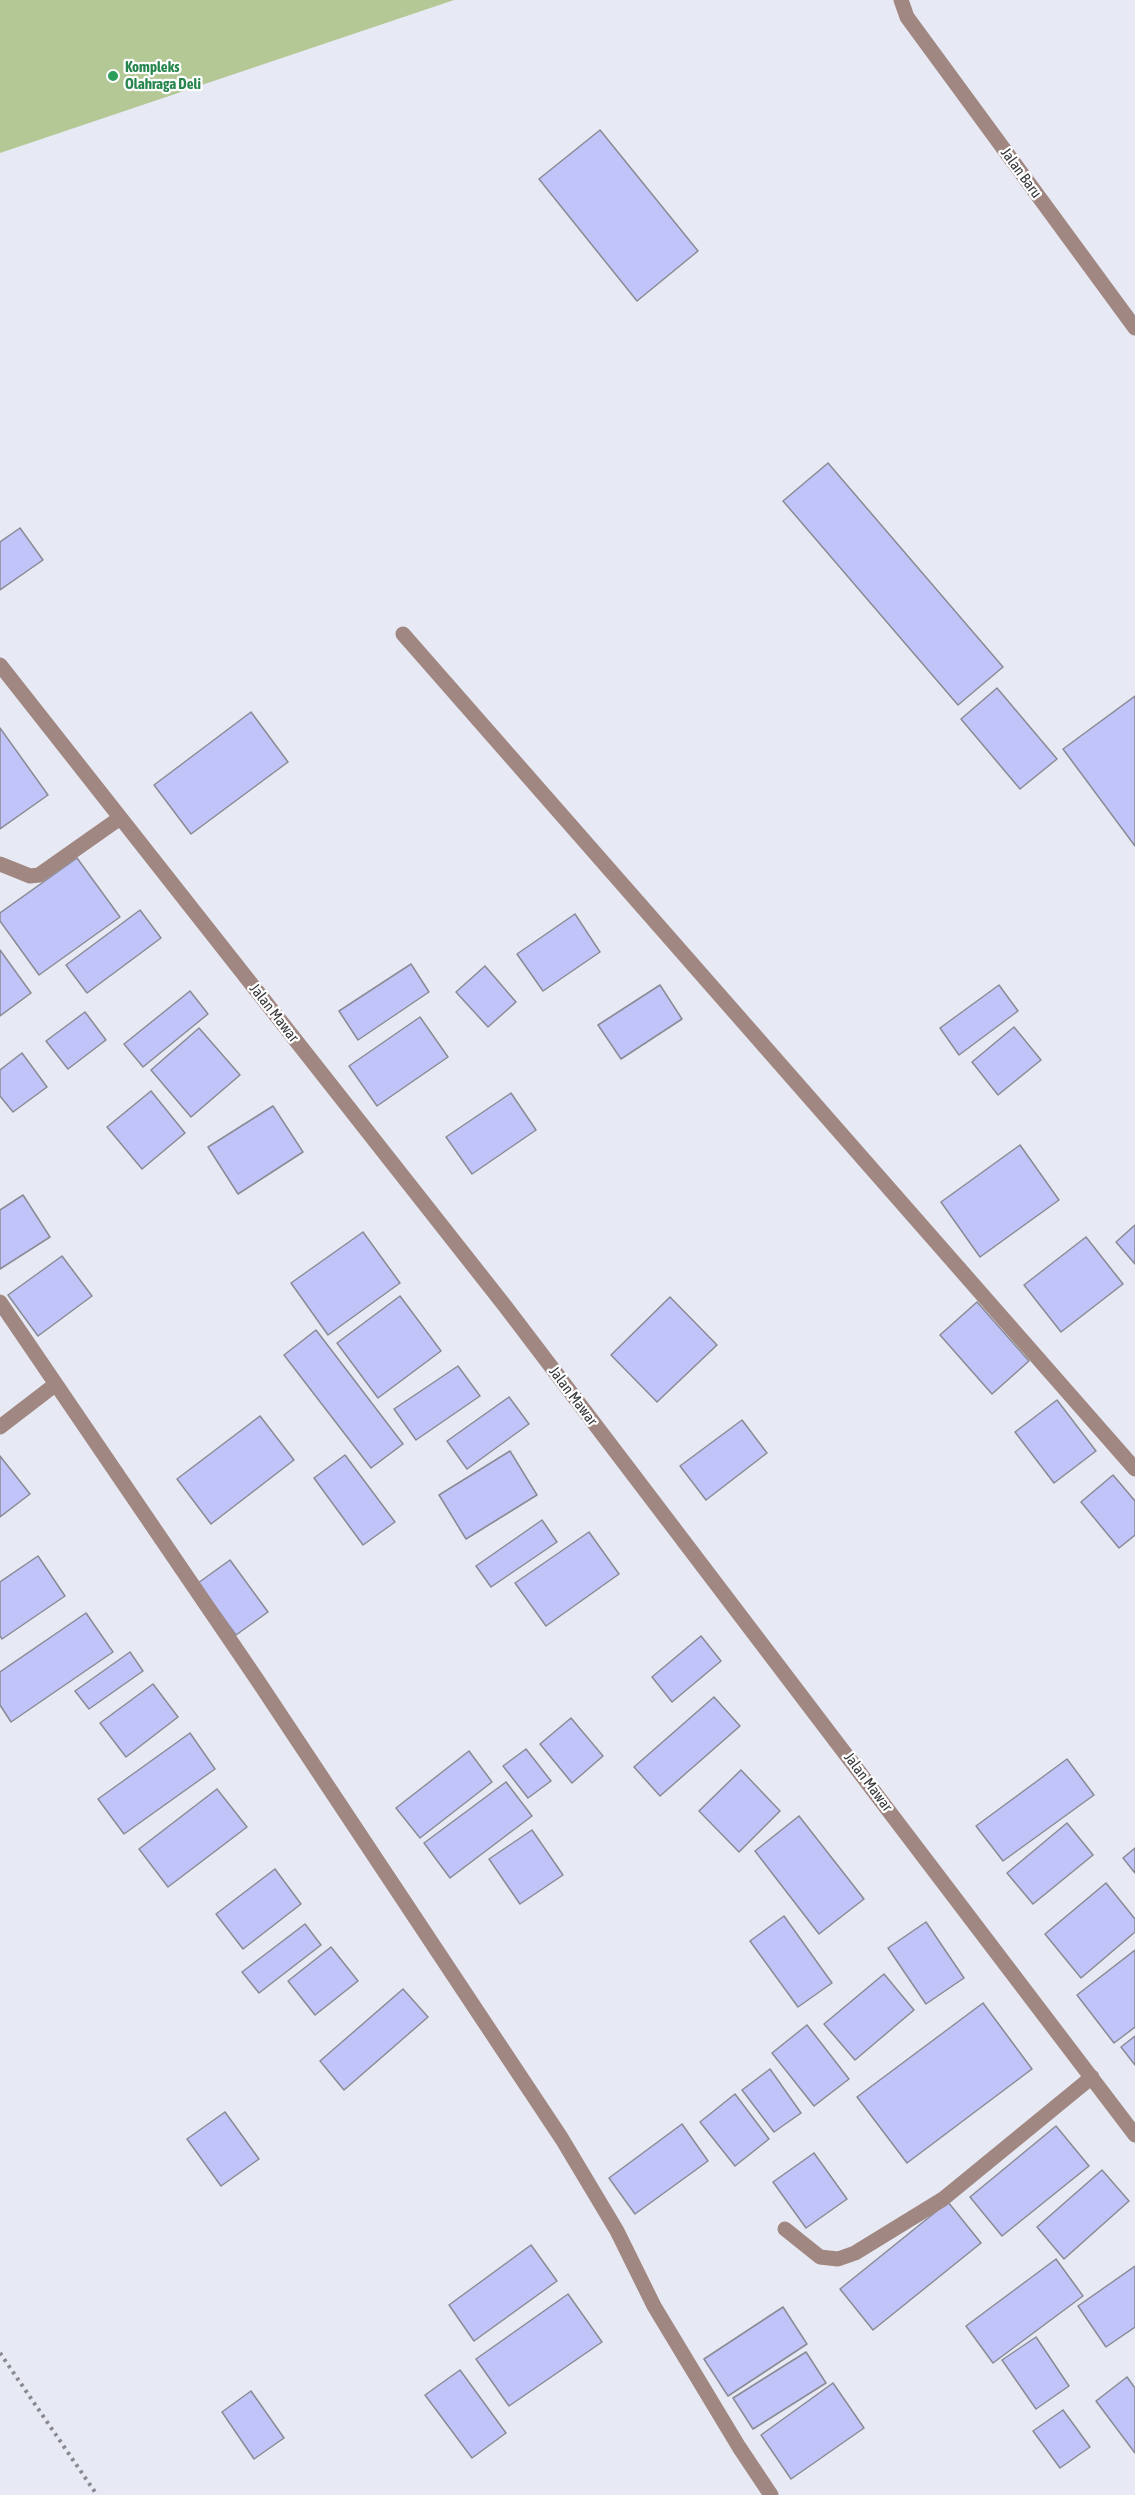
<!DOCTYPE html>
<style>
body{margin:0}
canvas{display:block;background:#e7eaf4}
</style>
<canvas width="1135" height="2495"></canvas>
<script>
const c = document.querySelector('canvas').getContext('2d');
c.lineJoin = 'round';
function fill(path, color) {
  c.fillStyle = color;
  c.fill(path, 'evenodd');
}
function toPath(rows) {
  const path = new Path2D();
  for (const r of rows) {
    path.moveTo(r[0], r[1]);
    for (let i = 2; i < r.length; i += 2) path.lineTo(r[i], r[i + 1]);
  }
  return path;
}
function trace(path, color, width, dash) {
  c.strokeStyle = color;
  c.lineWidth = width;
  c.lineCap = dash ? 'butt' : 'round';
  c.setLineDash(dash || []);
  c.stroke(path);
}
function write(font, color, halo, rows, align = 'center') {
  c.font = font + ' "Asap Condensed",sans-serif';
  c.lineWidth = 4.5;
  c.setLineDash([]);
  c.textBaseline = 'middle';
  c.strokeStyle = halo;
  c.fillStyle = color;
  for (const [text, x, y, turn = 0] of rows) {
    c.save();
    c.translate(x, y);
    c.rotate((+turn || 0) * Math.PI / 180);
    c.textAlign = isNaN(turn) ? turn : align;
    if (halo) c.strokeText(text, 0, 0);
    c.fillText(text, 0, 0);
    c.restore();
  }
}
fill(toPath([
 [0,0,454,0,0,153]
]), '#b3c895');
const building = toPath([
 [600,130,698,251,637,301,539,179,600,130],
 [828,463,1003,667,958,705,783,501,828,463],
 [20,528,43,560,0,590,0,542,20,528],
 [997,688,1057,759,1020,789,961,719,997,688],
 [1135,696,1135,846,1063,749,1135,696],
 [251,712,288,762,191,834,154,785,251,712],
 [0,728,48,795,0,829,0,728],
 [77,858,120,917,39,975,0,921,0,913,77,858],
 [140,910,161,938,87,993,66,965,140,910],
 [575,914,600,952,543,991,517,954,575,914],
 [0,950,31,993,0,1016,0,950],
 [411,964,429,992,358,1040,339,1011,411,964],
 [485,966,516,1002,488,1027,456,992,485,966],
 [660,985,682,1019,621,1059,598,1025,660,985],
 [999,985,1018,1011,959,1055,940,1028,999,985],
 [190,991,208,1014,143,1067,124,1044,190,991],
 [85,1012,106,1040,68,1069,46,1041,85,1012],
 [420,1017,448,1057,377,1106,349,1066,420,1017],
 [1014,1027,1041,1060,998,1095,972,1062,1014,1027],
 [199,1028,240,1075,191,1117,151,1070,199,1028],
 [22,1053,47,1087,13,1112,0,1096,0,1070,22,1053],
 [151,1091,185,1133,142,1169,107,1127,151,1091],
 [511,1093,536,1130,472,1174,446,1137,511,1093],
 [273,1106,303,1152,238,1194,208,1147,273,1106],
 [1020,1145,1059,1200,980,1257,941,1202,1020,1145],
 [23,1195,50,1237,0,1269,0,1210,23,1195],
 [1135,1225,1135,1264,1116,1242,1135,1225],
 [363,1232,400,1283,328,1335,291,1283,363,1232],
 [1086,1237,1123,1284,1061,1332,1024,1285,1086,1237],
 [62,1256,92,1296,38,1336,8,1295,62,1256],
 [400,1296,441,1351,378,1398,337,1343,400,1296],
 [670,1297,717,1345,657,1402,611,1355,670,1297],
 [977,1302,1029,1361,992,1394,940,1335,977,1302],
 [316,1330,403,1444,371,1468,284,1355,316,1330],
 [458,1366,480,1396,416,1440,394,1409,458,1366],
 [509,1397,529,1424,467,1469,447,1441,509,1397],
 [1057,1400,1096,1451,1054,1483,1015,1432,1057,1400],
 [260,1416,294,1460,211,1524,177,1479,260,1416],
 [742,1420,767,1453,706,1500,680,1466,742,1420],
 [510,1451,537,1495,466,1539,439,1495,510,1451],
 [345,1455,395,1522,363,1545,314,1478,345,1455],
 [0,1456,30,1494,0,1517,0,1456],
 [1113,1475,1135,1501,1135,1535,1119,1548,1081,1502,1113,1475],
 [542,1520,557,1542,491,1587,476,1566,542,1520],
 [589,1532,619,1574,546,1626,515,1583,589,1532],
 [38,1556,65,1596,2,1639,0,1636,0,1582,38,1556],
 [230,1560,268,1612,236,1635,198,1583,230,1560],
 [86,1613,113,1652,11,1722,0,1705,0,1672,86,1613],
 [701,1636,721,1661,672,1702,652,1677,701,1636],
 [130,1652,143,1671,89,1709,75,1691,130,1652],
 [153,1684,178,1717,126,1757,100,1723,153,1684],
 [714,1697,740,1726,660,1796,634,1767,714,1697],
 [571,1718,603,1756,572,1783,540,1744,571,1718],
 [190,1733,215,1769,124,1834,98,1799,190,1733],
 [526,1749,551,1781,528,1798,503,1766,526,1749],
 [469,1751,492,1782,420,1838,396,1808,469,1751],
 [1067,1759,1094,1795,1003,1861,976,1826,1067,1759],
 [741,1770,780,1811,739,1852,699,1811,741,1770],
 [506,1782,532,1816,450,1878,424,1843,506,1782],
 [217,1789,247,1827,168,1887,139,1849,217,1789],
 [799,1816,864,1899,819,1934,755,1851,799,1816],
 [1067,1823,1093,1855,1033,1904,1007,1873,1067,1823],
 [532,1830,563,1875,520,1904,489,1859,532,1830],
 [1135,1848,1135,1873,1123,1858,1135,1848],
 [275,1869,301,1904,243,1949,216,1914,275,1869],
 [1106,1883,1135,1919,1135,1932,1081,1978,1045,1934,1106,1883],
 [784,1916,832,1983,798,2007,750,1941,784,1916],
 [926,1922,964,1978,926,2004,888,1948,926,1922],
 [305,1924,321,1945,259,1993,242,1972,305,1924],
 [331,1947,358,1981,315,2015,288,1981,331,1947],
 [1135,1950,1135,2027,1114,2043,1077,1995,1135,1950],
 [884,1974,914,2010,855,2060,824,2024,884,1974],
 [403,1989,428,2017,344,2090,320,2061,403,1989],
 [983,2003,1032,2069,907,2163,857,2097,983,2003],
 [807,2025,849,2079,814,2106,772,2053,807,2025],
 [1135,2036,1135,2065,1121,2047,1135,2036],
 [770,2069,801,2113,774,2132,742,2090,770,2069],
 [735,2094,769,2139,735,2166,700,2122,735,2094],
 [225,2112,259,2159,221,2186,187,2139,225,2112],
 [682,2124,708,2161,635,2214,609,2178,682,2124],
 [1056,2126,1089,2166,1002,2236,970,2197,1056,2126],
 [814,2153,847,2199,806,2228,773,2182,814,2153],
 [1102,2170,1129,2201,1064,2259,1037,2227,1102,2170],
 [948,2202,981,2243,873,2330,840,2289,948,2202],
 [531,2245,557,2281,474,2341,449,2305,531,2245],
 [1056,2259,1083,2296,993,2363,966,2326,1056,2259],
 [1135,2266,1135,2327,1106,2347,1078,2306,1135,2266],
 [568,2294,602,2342,509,2406,476,2359,568,2294],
 [783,2307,807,2344,728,2396,704,2359,783,2307],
 [1036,2337,1069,2386,1036,2409,1002,2360,1036,2337],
 [806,2352,826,2383,753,2429,733,2398,806,2352],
 [460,2370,506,2433,472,2458,425,2395,460,2370],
 [1127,2377,1135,2388,1135,2453,1096,2401,1127,2377],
 [833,2383,864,2428,791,2479,761,2435,833,2383],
 [251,2391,284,2438,254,2459,222,2412,251,2391],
 [1063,2410,1090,2447,1060,2468,1033,2431,1063,2410]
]);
fill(building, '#c0c4f9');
trace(building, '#8a8b94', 1.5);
trace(toPath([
 [0,2353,97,2495]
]), '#888a90', 4, [3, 4.5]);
trace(toPath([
 [901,0,907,17,1135,328],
 [403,634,1135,1469],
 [0,665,505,1306,1135,2135],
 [0,864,30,876,39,875,120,818],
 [0,1302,258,1681,562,2139,617,2231,654,2306,739,2447,771,2495],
 [0,1427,56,1384],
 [785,2229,820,2257,838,2259,855,2253,943,2199,1092,2077]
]), '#a18781', 15);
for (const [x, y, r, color] of [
 [113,76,6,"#2e9e5b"]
]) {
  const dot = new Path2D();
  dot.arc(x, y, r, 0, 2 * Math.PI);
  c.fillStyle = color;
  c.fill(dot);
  trace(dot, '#fff', 2);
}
write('bold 15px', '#27864d', '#fff', [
 ["Kompleks",125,67],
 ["Olahraga Deli",125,84]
], 'left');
write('15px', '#37383c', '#fff', [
 ["Jalan Baru",1021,173,54],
 ["Jalan Mawar",274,1013,52],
 ["Jalan Mawar",573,1396,53],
 ["Jalan Mawar",868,1782,53]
]);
</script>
